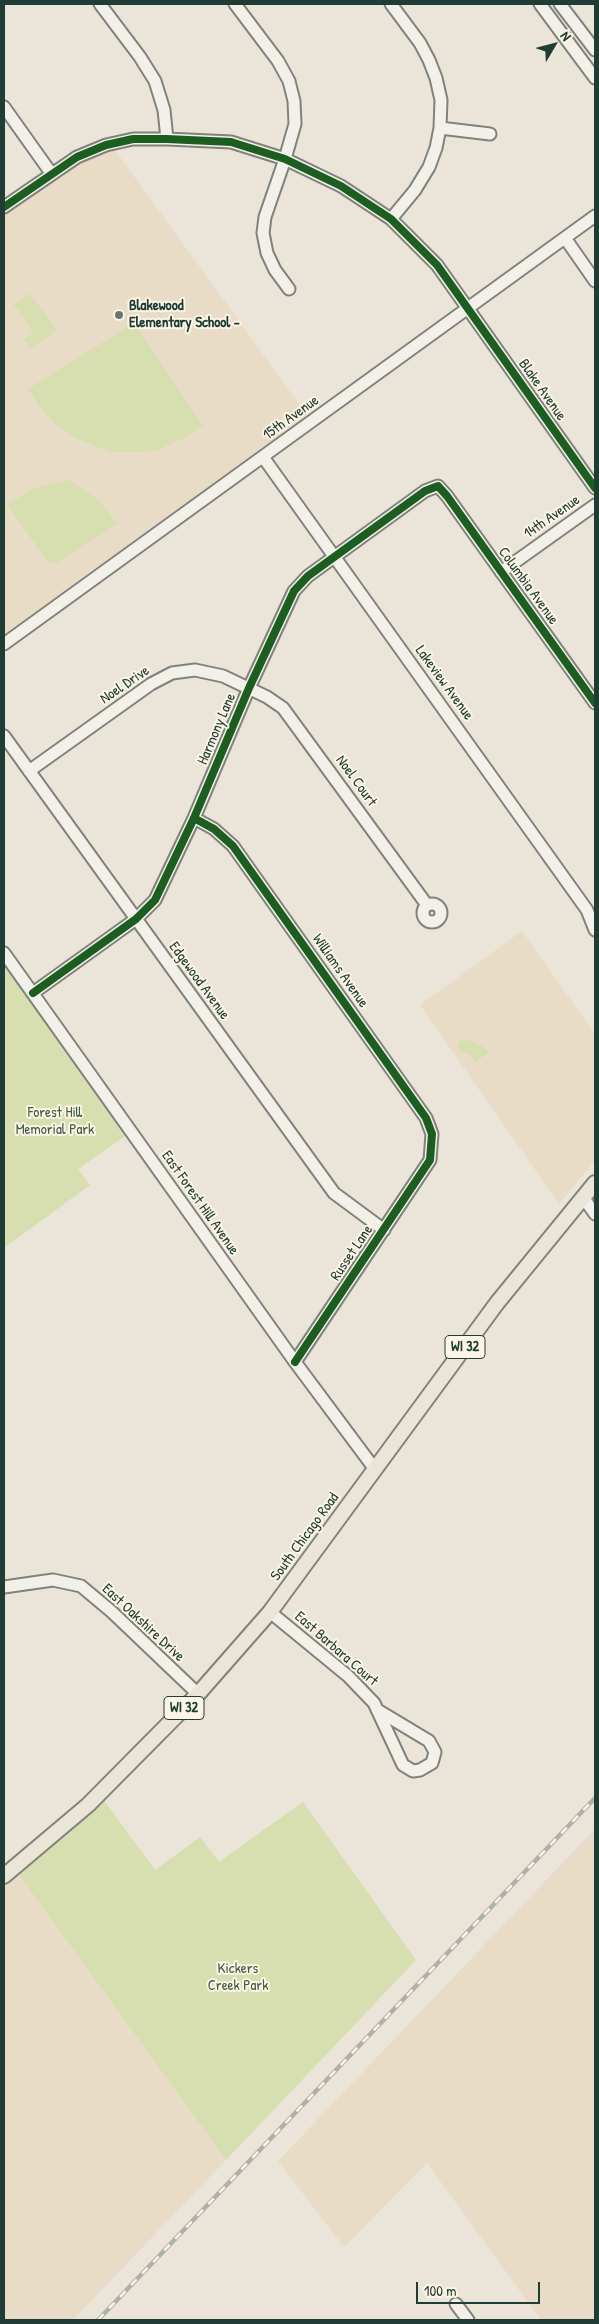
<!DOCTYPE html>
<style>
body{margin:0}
#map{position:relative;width:599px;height:2324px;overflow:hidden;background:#eae4d9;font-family:"Patrick Hand",sans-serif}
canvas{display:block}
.frame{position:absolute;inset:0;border:5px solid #1f3d34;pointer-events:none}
.north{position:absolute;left:529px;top:20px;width:50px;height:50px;-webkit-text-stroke:4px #fcf5e5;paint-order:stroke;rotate:53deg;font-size:14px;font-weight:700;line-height:20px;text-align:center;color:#1f3d34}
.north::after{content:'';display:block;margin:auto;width:18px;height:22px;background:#1f3d34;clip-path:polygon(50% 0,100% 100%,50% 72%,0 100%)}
.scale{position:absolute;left:416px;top:2282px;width:124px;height:22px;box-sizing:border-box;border:2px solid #1f3d34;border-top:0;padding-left:6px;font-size:15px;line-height:18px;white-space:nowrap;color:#1f3d34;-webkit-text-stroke:4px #fcf5e5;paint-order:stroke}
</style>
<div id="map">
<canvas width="599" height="2324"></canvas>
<div class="frame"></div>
<div class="north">N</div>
<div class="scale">100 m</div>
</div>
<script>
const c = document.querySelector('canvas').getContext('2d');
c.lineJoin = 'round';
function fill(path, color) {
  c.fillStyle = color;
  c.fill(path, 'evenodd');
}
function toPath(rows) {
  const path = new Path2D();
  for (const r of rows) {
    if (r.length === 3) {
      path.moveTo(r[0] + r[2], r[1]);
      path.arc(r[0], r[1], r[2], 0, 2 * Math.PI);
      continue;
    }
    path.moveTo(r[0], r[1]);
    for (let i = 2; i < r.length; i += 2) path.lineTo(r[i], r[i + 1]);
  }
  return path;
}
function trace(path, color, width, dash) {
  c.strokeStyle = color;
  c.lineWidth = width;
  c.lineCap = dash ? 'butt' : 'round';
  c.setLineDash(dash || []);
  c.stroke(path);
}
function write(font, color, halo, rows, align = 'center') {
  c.font = font + ' "Patrick Hand",sans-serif';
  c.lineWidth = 4;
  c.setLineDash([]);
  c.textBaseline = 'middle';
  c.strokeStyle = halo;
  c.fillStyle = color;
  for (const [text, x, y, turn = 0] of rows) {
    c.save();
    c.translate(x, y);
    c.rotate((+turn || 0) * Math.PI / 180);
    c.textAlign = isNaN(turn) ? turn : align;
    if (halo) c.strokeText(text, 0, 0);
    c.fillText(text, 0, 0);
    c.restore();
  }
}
fill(toPath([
 [115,150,307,415,4,635,4,215,74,166,100,154],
 [522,931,595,1034,595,1160,559,1204,420,1005],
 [595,1829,595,2320,541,2320,427,2163,344,2247,278,2161],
 [19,1875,226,2160,73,2320,4,2320,4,1886]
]), '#e8dcc7');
fill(toPath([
 [30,294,57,330,31,349,24,339,34,332,14,305],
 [129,326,138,328,203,426,182,439,158,450,142,452,110,452,73,437,54,423,40,407,28,389],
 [69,480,100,501,117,524,57,563,47,561,7,504,35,488],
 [4,961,128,1134,78,1169,90,1185,4,1248],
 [461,1040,471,1041,485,1048,488,1053,475,1062,470,1054,459,1052,458,1045],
 [103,1799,155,1870,200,1837,219,1862,303,1802,416,1960,226,2160,19,1875]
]), '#d7deaf');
const minor = toPath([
 [100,4,140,57,155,81,164,110,167,139],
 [235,4,278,61,289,81,294,101,295,124,285,159,265,217,263,233,267,253,275,270,289,289],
 [391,4,420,43,429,60,436,78,441,100,440,128,436,148,429,167,415,190,391,219],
 [540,4,595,78],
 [560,4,595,50],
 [4,107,51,173],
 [440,128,490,134],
 [4,207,77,157,106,145,133,139,167,139,231,142,285,159,341,186,391,219,437,265,595,488],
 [565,238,595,281],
 [263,457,587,910,595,930],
 [501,572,595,505],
 [4,644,595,216],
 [4,736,334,1193,384,1230],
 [29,771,151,684,172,673,195,670,223,676,267,697,283,708,427,905],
 [194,818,214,829,233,846,426,1118,432,1134,430,1160,295,1362],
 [432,913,9],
 [4,953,295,1362,374,1468],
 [33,993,136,919,155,900,194,818,249,688,294,591,308,576,425,491,438,486,447,496,595,703],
 [583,1197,595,1214],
 [4,1587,53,1580,81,1586,112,1612,198,1694],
 [270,1612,348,1676,374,1703,403,1765,413,1771,420,1770,432,1763,435,1752,429,1741,379,1711],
 [456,2304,468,2320]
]);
const major = toPath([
 [4,1876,88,1805,198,1694,270,1612,497,1303,595,1183]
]);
trace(minor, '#80837c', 15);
trace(major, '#80837c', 18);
trace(minor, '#f3f0e9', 11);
trace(major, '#eae5d7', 14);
const rail = toPath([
 [98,2320,595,1798]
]);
trace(rail, '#aeb0aa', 4.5);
trace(rail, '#fcf5e5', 2.5, [8]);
trace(toPath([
 [4,207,77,157,106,145,133,139,167,139,231,142,285,159,341,186,391,219,437,265,595,488],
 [194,818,214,829,233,846,426,1118,432,1134,430,1160,295,1362],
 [33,993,136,919,155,900,194,818,249,688,294,591,308,576,425,491,438,486,447,496,595,703]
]), '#1b5e20', 8);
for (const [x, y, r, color] of [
 [119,315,5,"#66776e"]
]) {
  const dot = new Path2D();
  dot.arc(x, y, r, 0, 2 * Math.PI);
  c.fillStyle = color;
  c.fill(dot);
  trace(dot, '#fcf5e5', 2);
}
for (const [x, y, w] of [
 [465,1347,40],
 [184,1708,40]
]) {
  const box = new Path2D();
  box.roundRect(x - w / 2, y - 11.5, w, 23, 4);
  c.fillStyle = '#fcf5e5';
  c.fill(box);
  trace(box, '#1f3d34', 1);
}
write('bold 14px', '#1f3d34', null, [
 ["WI 32",465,1347],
 ["WI 32",184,1708]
]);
write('bold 15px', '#1f3d34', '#fcf5e5', [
 ["Blakewood",129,306],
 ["Elementary School -",129,323]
], 'left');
write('15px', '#1f3d34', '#fcf5e5', [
 ["Blake Avenue",542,390,55],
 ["15th Avenue",291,418,-36],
 ["14th Avenue",552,517,-35],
 ["Columbia Avenue",528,586,54],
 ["Lakeview Avenue",444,683,54],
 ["Noel Drive",125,685,-34],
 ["Harmony Lane",217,729,-67],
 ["Noel Court",356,781,54],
 ["Williams Avenue",340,971,55],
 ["Edgewood Avenue",199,981,54],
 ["East Forest Hill Avenue",200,1203,55],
 ["Russet Lane",352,1253,-56],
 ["South Chicago Road",305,1537,-54],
 ["East Oakshire Drive",143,1623,43],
 ["East Barbara Court",336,1649,41]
]);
write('15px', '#415c46', '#fcf5e5', [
 ["Forest Hill",55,1113],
 ["Memorial Park",55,1130],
 ["Kickers",238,1969],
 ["Creek Park",238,1986]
]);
</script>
